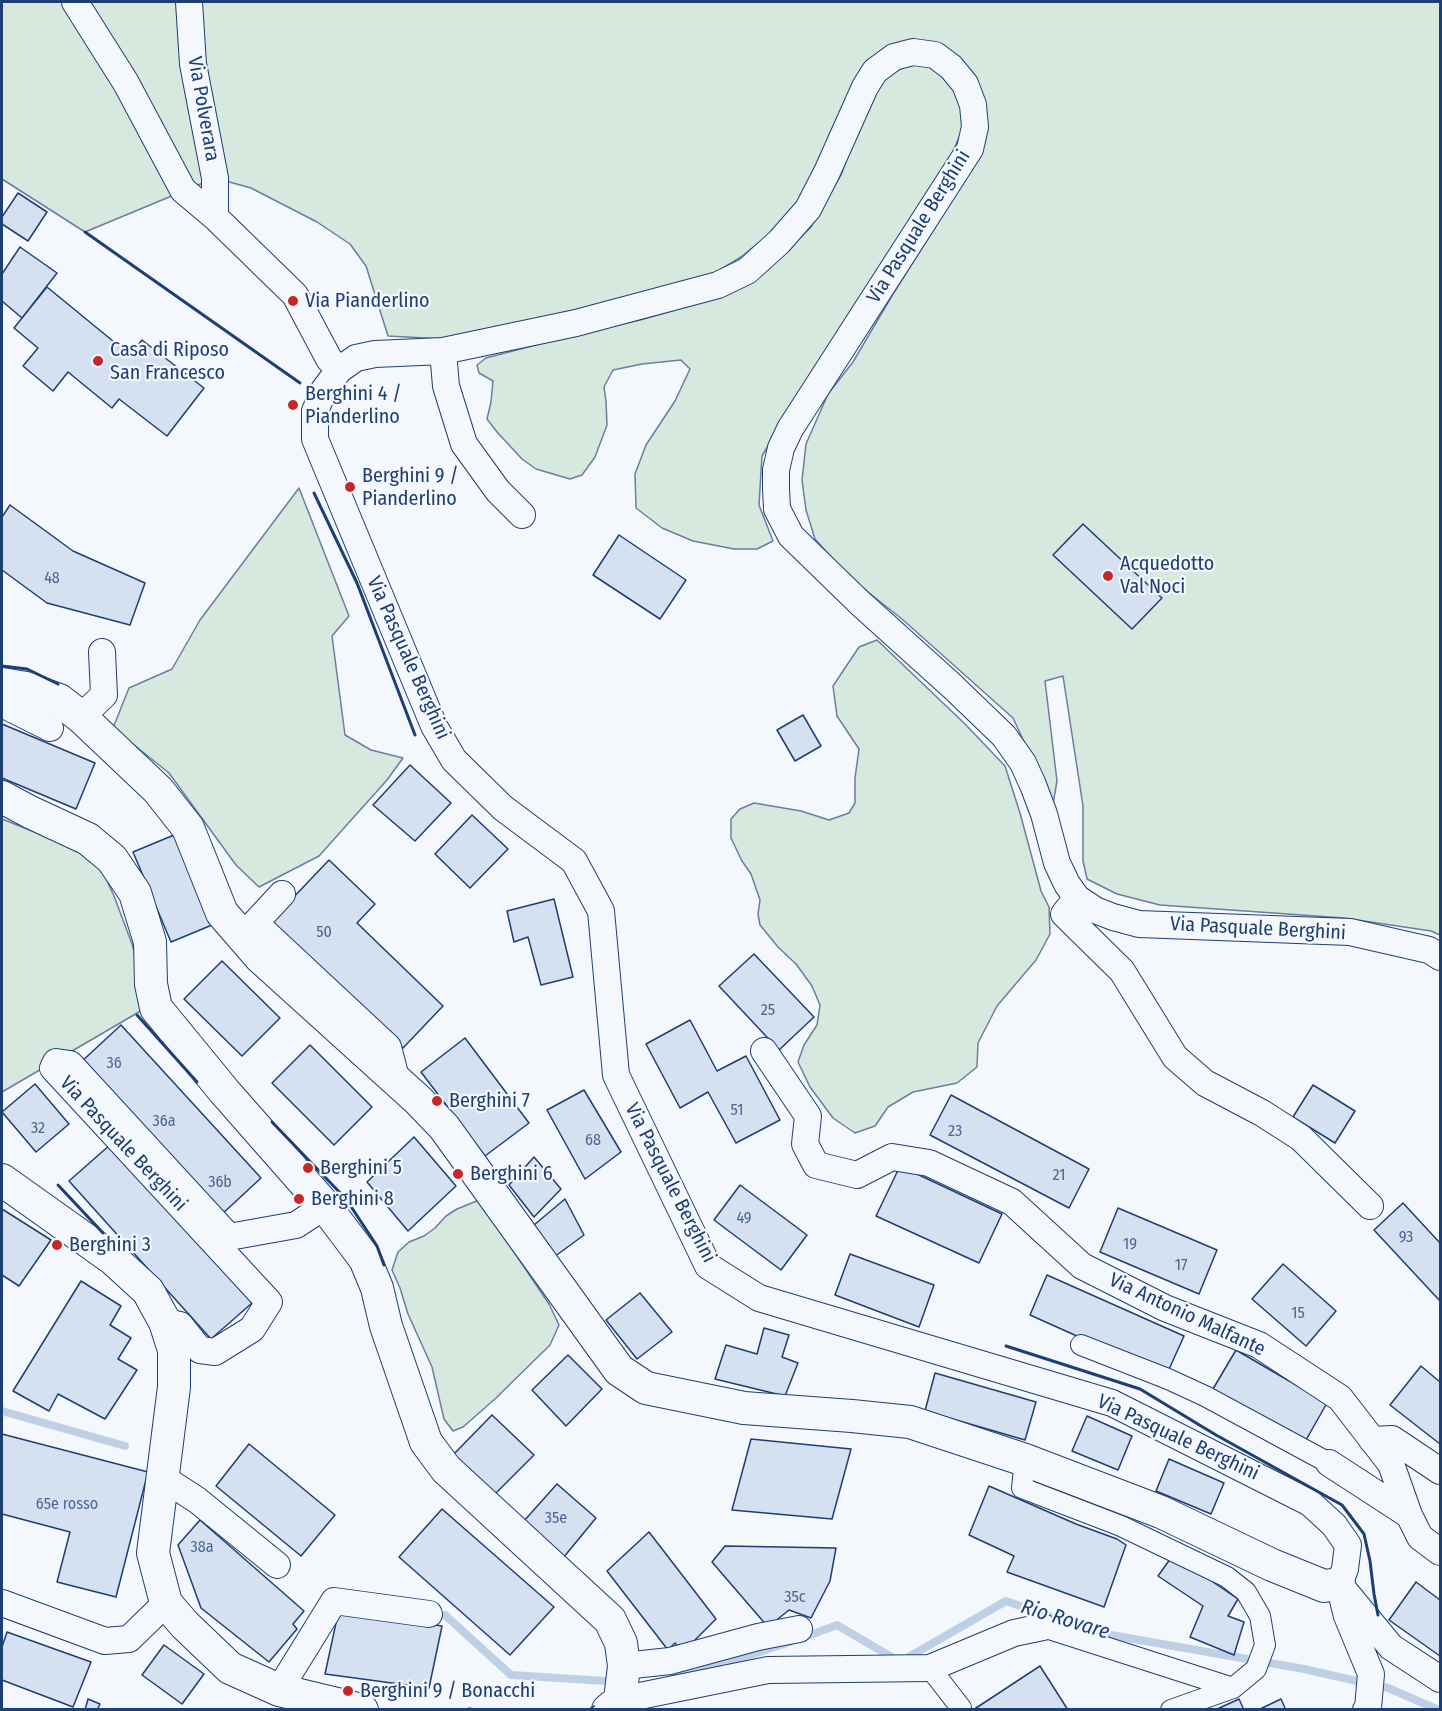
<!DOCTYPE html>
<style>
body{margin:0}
#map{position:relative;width:1442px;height:1711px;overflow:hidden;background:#f4f7fb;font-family:"Fira Sans Condensed",sans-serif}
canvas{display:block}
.frame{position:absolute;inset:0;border:3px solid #1d3f73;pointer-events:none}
</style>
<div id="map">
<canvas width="1442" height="1711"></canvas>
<div class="frame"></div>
</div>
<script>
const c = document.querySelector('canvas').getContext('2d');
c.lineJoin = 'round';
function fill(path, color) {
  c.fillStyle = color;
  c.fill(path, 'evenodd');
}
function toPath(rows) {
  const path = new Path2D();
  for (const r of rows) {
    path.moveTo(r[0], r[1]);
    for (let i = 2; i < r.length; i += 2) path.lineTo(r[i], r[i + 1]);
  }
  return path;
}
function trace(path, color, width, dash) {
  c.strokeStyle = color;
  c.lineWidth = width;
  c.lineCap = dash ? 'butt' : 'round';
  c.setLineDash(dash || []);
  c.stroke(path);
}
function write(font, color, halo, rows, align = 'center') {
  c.font = font + ' "Fira Sans Condensed",sans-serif';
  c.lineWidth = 4.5;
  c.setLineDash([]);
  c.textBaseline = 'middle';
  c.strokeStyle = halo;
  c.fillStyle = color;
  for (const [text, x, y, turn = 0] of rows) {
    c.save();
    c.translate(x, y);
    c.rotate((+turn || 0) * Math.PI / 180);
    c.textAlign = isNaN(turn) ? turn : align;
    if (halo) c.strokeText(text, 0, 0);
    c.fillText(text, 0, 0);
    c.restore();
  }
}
const green = toPath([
 [2,2,1440,2,1440,935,1431,931,1344,918,1160,905,1117,894,1087,879,1083,861,1083,806,1063,676,1045,681,1057,781,1053,804,1013,718,902,619,849,577,815,539,806,510,802,480,806,444,828,394,853,362,893,294,958,191,985,143,987,130,937,44,849,94,828,137,821,171,804,202,773,231,741,257,708,277,463,340,388,336,366,266,350,244,317,222,251,188,215,178,85,232,2,179,2,2],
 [912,63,933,66,952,85,962,104,962,130,943,175,786,415,762,456,759,505,773,541,757,549,734,549,693,541,662,528,636,508,635,474,646,445,675,401,690,369,681,360,642,364,613,370,604,387,606,401,607,425,595,457,582,475,570,479,536,469,522,459,497,432,487,419,491,402,493,381,479,373,477,365,486,358,570,336,640,320,721,297,768,270,811,227,841,175,872,93,888,75,912,63],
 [299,488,349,616,332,636,345,735,371,750,403,758,387,780,319,856,259,887,236,865,169,773,113,728,129,688,172,669,200,620,299,488],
 [877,640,965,724,1005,766,1020,813,1041,891,1049,907,1050,934,1036,960,997,1006,978,1043,977,1067,957,1083,913,1092,888,1107,875,1126,855,1133,833,1118,810,1087,798,1062,804,1045,817,1025,820,1005,812,986,796,964,778,947,760,925,758,914,760,900,751,874,742,861,731,838,731,819,740,809,754,803,801,811,829,820,849,813,855,803,855,778,859,749,837,716,833,686,859,647,877,640],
 [2,819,75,848,102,870,114,896,132,944,140,973,144,1009,2,1092,2,819],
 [479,1200,549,1304,559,1325,550,1345,496,1398,463,1427,453,1431,444,1419,432,1367,408,1314,400,1288,392,1270,398,1252,409,1242,424,1236,435,1228,446,1216,457,1209,479,1200]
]);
fill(green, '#d7e8df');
trace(green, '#687fa3', 1.5);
trace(toPath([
 [2,1411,125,1446],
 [445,1615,511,1675,606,1681],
 [802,1638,837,1625,900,1662,1006,1601,1094,1632,1304,1669,1388,1688,1439,1710],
 [672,1672,717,1666,790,1642]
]), '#bed0e5', 8);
const building = toPath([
 [18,193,47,212,28,241,2,224,2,217,18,193],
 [20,247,57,273,22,318,2,301,2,274,20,247],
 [47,287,130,355,142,340,204,388,167,436,119,399,112,408,68,372,53,391,23,366,38,348,14,328,47,287],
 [10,505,73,551,145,583,130,625,47,603,2,570,2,517,10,505],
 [1083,524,1162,598,1132,629,1053,555,1083,524],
 [619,535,686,580,660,619,593,575,619,535],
 [803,715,821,746,795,761,777,730,803,715],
 [2,724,95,763,76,809,2,778,2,724],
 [410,765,451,803,415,841,373,805,410,765],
 [472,815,508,849,470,888,435,854,472,815],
 [174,835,212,925,171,942,133,852,174,835],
 [329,860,375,904,357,923,443,1006,403,1048,270,922,329,860],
 [554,899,573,977,541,985,528,937,514,942,507,911,554,899],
 [754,954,814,1017,779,1050,719,986,754,954],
 [222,961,280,1018,242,1056,184,999,222,961],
 [690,1020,717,1071,746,1056,780,1120,736,1143,708,1092,680,1108,646,1044,690,1020],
 [121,1025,261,1178,220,1216,80,1063,121,1025],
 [465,1038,529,1123,485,1156,421,1072,465,1038],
 [310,1045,372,1107,334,1145,272,1083,310,1045],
 [35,1084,69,1124,36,1152,2,1112,35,1084],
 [1313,1085,1355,1111,1335,1143,1293,1117,1313,1085],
 [584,1090,621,1152,585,1179,547,1110,584,1090],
 [951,1095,1089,1169,1069,1208,930,1135,951,1095],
 [414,1137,456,1186,408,1231,367,1182,414,1137],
 [111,1144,252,1303,211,1339,69,1181,111,1144],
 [534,1157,561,1189,534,1217,509,1185,534,1157],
 [900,1166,1002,1214,979,1263,876,1216,900,1166],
 [740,1185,807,1235,781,1270,714,1220,740,1185],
 [565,1199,584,1235,554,1257,534,1225,565,1199],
 [1403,1203,1440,1243,1440,1301,1374,1230,1403,1203],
 [1118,1208,1217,1250,1199,1294,1100,1252,1118,1208],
 [2,1209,51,1240,19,1286,2,1275,2,1209],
 [850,1254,934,1285,919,1327,835,1295,850,1254],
 [1283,1264,1336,1311,1306,1346,1252,1299,1283,1264],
 [1047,1275,1184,1336,1166,1376,1030,1315,1047,1275],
 [81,1281,121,1306,110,1325,131,1338,118,1359,137,1370,105,1419,58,1394,49,1411,13,1391,81,1281],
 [640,1293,672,1332,637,1359,606,1320,640,1293],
 [764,1328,789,1335,782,1357,798,1363,785,1396,715,1379,726,1345,757,1354,764,1328],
 [1236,1350,1327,1403,1302,1447,1210,1394,1236,1350],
 [568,1355,602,1389,566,1426,532,1390,568,1355],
 [1421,1366,1440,1382,1440,1444,1390,1405,1421,1366],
 [935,1373,1036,1402,1025,1440,925,1411,935,1373],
 [492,1415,534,1455,495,1494,453,1455,492,1415],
 [1087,1416,1132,1436,1118,1470,1072,1451,1087,1416],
 [2,1434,148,1472,116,1597,57,1582,70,1532,2,1514,2,1434],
 [751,1439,851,1449,832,1519,732,1510,751,1439],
 [249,1444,335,1515,301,1556,216,1486,249,1444],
 [1169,1459,1224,1483,1211,1514,1156,1491,1169,1459],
 [557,1484,596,1518,563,1558,523,1522,557,1484],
 [989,1486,1076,1524,1117,1539,1126,1545,1104,1607,1007,1572,1014,1556,969,1535,989,1486],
 [442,1509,554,1607,510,1655,399,1557,442,1509],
 [200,1520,304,1611,293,1624,297,1629,269,1662,201,1608,178,1545,200,1520],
 [649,1532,716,1619,683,1652,675,1643,668,1650,607,1571,649,1532],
 [725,1546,836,1548,830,1581,811,1618,789,1610,768,1627,712,1562,725,1546],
 [1173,1555,1238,1599,1228,1616,1244,1622,1234,1655,1190,1637,1203,1606,1158,1576,1173,1555],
 [1416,1582,1440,1600,1440,1656,1389,1620,1416,1582],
 [339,1609,442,1626,429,1688,325,1674,339,1609],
 [7,1632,91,1662,73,1707,2,1680,2,1647,7,1632],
 [164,1645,204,1674,182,1704,142,1675,164,1645],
 [1040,1666,1068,1710,973,1710,1040,1666],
 [88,1699,100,1704,97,1710,85,1710,88,1699],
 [1239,1699,1244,1710,1215,1710,1239,1699],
 [1281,1699,1286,1710,1258,1710,1281,1699]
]);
fill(building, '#d5e0f0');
trace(building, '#1d3f73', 1.5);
const pedestrian = toPath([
 [1081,1345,1168,1379,1205,1396,1329,1463],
 [1025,1460,1022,1488,1121,1526,1227,1577,1246,1592,1260,1616,1265,1645,1256,1669,1233,1688,1171,1710],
 [1043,1627,1233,1688],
 [930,1668,961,1708]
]);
const minor = toPath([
 [75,2,126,83,183,190,215,217,295,295,329,359,339,370],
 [189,2,193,64,215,178,215,217],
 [443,351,446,386,464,444,498,491,522,515],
 [2,693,10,708,50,728],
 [81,717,104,695,102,652],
 [282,894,255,923,388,1047,397,1082],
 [1077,898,1064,914,1122,971,1175,1057,1205,1083,1262,1113,1301,1138,1370,1206],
 [764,1051,808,1116,805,1144,816,1165,857,1175,892,1157,929,1163,1012,1202,1082,1266,1165,1308,1259,1345,1340,1398,1391,1464,1409,1515,1420,1537,1440,1552],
 [165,1322,180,1325,200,1350,215,1352,252,1329,269,1302,53,1068,56,1062,70,1064,229,1237,296,1225,325,1206],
 [1372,1440,1392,1439,1440,1471],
 [1329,1463,1409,1515],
 [163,1478,197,1500,277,1565],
 [1339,1584,1345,1569,1348,1545,1334,1525,1310,1503,1112,1403,759,1298,708,1266,616,1075,601,911,574,861,503,808,454,760,434,726,315,439,315,411,324,390,339,370,356,358,375,354,443,351,576,323,718,285,747,271,779,242,808,209,827,172,865,87,875,71,894,57,913,52,935,55,951,67,965,84,973,105,975,127,970,149,790,429,781,448,776,470,776,489,777,509,791,536,860,603,952,686,1004,736,1023,763,1033,785,1044,814,1057,863,1067,884,1077,898,1095,910,1113,917,1139,924,1350,932,1429,950,1440,957],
 [1339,1584,1391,1647,1440,1679],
 [1342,1596,1347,1616,1371,1674,1368,1708,1366,1710],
 [2,1603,105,1641,129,1639,166,1603],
 [624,1666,670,1661,758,1637,799,1629],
 [279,1690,334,1601,429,1614],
 [620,1700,768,1670,930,1668,1014,1633,1043,1627]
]);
const tertiary = toPath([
 [2,684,26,688,59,700,81,717,158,790,188,828,222,913,261,958,418,1100,444,1127,619,1370,646,1388,744,1408,852,1416,910,1422,1025,1460,1161,1512,1272,1565,1324,1586,1339,1584],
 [2,797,30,812,88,839,112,859,135,893,150,942,151,984,156,1008,224,1091,325,1206,365,1259,377,1288,386,1326,426,1442,446,1469,610,1620,621,1643,624,1666,620,1700,608,1710],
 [2,1180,113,1259,148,1291,165,1322,174,1350,174,1387,153,1553,166,1603,185,1625,230,1668,279,1690,362,1710]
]);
trace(pedestrian, '#1d3f73', 22);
trace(minor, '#1d3f73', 28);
trace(tertiary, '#1d3f73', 34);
trace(pedestrian, '#f4f7fb', 20);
trace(minor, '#f4f7fb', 26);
trace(tertiary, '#f4f7fb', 32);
trace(toPath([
 [468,1708,480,1710],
 [588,1710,596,1705]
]), '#1d3f73', 1.5, [8, 3]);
trace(toPath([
 [85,232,300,383],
 [314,493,357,583,415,735],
 [2,666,27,669,58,684],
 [137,1015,197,1082],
 [272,1122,346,1199,377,1246,384,1265],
 [58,1185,103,1233],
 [1006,1346,1140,1389,1216,1435,1342,1505,1364,1534,1370,1561,1374,1594,1378,1615]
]), '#1d3f73', 3);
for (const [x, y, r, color] of [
 [293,301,6,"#c62828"],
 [98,361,6,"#c62828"],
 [293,405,6,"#c62828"],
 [350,487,6,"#c62828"],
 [1108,576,6,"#c62828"],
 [437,1101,6,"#c62828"],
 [308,1168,6,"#c62828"],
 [458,1174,6,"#c62828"],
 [299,1199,6,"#c62828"],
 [57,1245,6,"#c62828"],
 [348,1691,6,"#c62828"]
]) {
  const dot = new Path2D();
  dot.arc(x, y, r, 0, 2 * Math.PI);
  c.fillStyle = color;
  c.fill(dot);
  trace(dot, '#f4f7fb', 2);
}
write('16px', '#4b6792', null, [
 ["48",52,579],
 ["50",324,933],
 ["25",768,1011],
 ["36",114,1064],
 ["51",737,1111],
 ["36a",164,1122],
 ["32",38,1129],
 ["23",955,1132],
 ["68",593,1141],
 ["21",1059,1176],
 ["36b",220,1183],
 ["49",744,1219],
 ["93",1406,1238],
 ["19",1130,1245],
 ["17",1181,1266],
 ["15",1298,1314],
 ["65e rosso",67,1505],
 ["35e",556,1519],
 ["38a",202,1548],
 ["35c",795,1598]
]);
write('20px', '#1d3f73', '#f4f7fb', [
 ["Via Polverara",203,109,80],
 ["Via Pasquale Berghini",919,227,-58],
 ["Via Pasquale Berghini",408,658,66],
 ["Via Pasquale Berghini",1258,929,3],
 ["Via Pasquale Berghini",123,1144,47],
 ["Via Pasquale Berghini",670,1183,63],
 ["Via Antonio Malfante",1187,1315,25],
 ["Via Pasquale Berghini",1178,1438,25]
]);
write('20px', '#1d3f73', '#f4f7fb', [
 ["Via Pianderlino",305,301],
 ["Casa di Riposo",110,350],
 ["San Francesco",110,373],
 ["Berghini 4 /",305,394],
 ["Pianderlino",305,417],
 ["Berghini 9 /",362,476],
 ["Pianderlino",362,499],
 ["Acquedotto",1120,564],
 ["Val Noci",1120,587],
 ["Berghini 7",449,1101],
 ["Berghini 5",320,1168],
 ["Berghini 6",470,1174],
 ["Berghini 8",311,1199],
 ["Berghini 3",69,1245],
 ["Berghini 9 / Bonacchi",360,1691]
], 'left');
write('italic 21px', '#1d3f73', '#f4f7fb', [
 ["Rio Rovare",1065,1620,17]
]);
</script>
